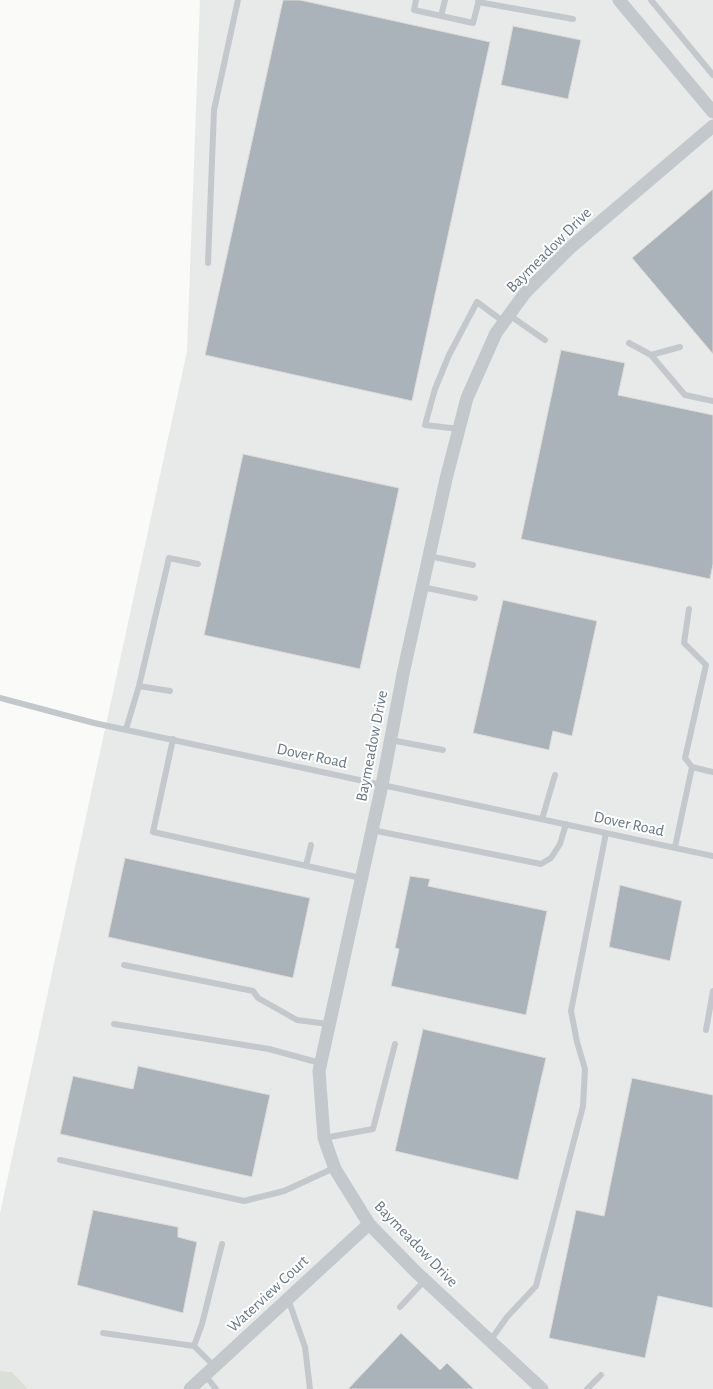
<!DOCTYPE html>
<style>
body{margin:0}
canvas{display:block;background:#fafaf8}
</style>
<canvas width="713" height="1389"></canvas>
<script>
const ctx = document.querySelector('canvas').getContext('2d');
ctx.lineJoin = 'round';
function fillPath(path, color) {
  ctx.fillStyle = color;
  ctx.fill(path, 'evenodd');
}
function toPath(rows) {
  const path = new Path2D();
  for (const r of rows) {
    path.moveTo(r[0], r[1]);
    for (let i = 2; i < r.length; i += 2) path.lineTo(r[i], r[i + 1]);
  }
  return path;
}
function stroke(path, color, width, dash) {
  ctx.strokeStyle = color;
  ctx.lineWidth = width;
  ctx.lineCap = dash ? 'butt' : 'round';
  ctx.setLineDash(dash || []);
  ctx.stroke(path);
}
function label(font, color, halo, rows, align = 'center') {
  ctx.font = font + ' "Alegreya Sans",sans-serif';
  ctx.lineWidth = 4;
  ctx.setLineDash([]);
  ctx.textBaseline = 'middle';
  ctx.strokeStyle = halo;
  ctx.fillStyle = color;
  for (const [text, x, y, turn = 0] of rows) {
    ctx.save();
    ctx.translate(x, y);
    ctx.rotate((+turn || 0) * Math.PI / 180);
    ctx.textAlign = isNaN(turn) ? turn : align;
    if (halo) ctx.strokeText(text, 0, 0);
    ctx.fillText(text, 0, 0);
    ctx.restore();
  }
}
const built = toPath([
 [200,0,713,0,713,1389,28,1389,12,1372,0,1371,0,1213,187,351]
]);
const green = toPath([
 [0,1371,12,1372,28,1389,0,1389]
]);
const building = toPath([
 [283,0,300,0,490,42,412,401,205,355,283,0],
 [513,26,581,40,568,99,501,85,513,26],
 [713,189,713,354,632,258,713,189],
 [561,350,625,363,618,395,713,415,713,564,710,579,521,539,561,350],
 [243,454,399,488,360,669,204,635,243,454],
 [503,600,597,621,572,736,553,731,549,750,473,733,503,600],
 [125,858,310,898,293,978,108,937,125,858],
 [410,876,430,879,428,886,547,911,526,1015,391,986,399,949,395,948,410,876],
 [620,885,682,901,670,961,609,947,620,885],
 [423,1029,546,1058,518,1180,395,1151,423,1029],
 [138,1066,270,1095,252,1177,60,1134,73,1076,133,1089,138,1066],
 [632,1078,713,1095,713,1308,658,1296,645,1358,549,1338,576,1210,604,1216,632,1078],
 [93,1210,178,1227,178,1237,197,1242,183,1313,77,1285,93,1210],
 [401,1333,440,1370,447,1363,474,1389,348,1389,401,1333]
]);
const lane = toPath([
 [416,0,414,10,473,23,479,0],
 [651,0,713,75],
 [478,2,573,19],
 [441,16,445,0],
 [208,263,214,110,238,0],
 [509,315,545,340],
 [629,343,651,355,680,347],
 [651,355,685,395,713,401],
 [459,429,425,425,435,389,449,355,477,302,504,322],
 [429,556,473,565],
 [422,587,475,598],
 [139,686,169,558,198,564],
 [0,698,94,723,713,856],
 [126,729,139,686,170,691],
 [173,739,153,832,361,878],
 [391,740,443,750],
 [692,767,713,772],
 [542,819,555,775],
 [372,830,541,864,551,858,560,844,566,824],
 [675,847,692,767,685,758,706,665,684,643,689,609],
 [306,866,311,845],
 [124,965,253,991,258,998,297,1020,328,1024],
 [114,1024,269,1049,320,1063],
 [706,1030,713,991],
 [324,1138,373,1129,395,1044],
 [60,1160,244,1201,284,1191,334,1168],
 [288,1299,305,1347,310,1389],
 [400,1307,425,1280],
 [103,1333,194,1346,202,1324,222,1244],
 [490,1341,507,1317,536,1286,583,1106,585,1069,577,1042,571,1011,606,833],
 [194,1346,214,1366],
 [205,1375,216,1389],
 [587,1389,601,1375]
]);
const street = toPath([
 [619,0,713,112],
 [190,1389,369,1224],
 [542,1389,416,1272,369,1224,335,1169,324,1138,319,1071,382,785,403,674,446,479,467,398,496,333,525,293,571,247,713,126]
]);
const streetNames = [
 ["Baymeadow Drive",549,250,-45],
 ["Baymeadow Drive",372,746,-79],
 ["Dover Road",312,756,12],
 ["Dover Road",629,824,12],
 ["Baymeadow Drive",416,1244,46],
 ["Waterview Court",268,1294,-43]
];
fillPath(built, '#e8e9e9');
fillPath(green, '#dadfd7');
fillPath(building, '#aab3b9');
stroke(building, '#dcdcda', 1);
stroke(lane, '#c3c8cc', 6);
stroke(street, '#c3c8cc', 13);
label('16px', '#657683', '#fff', streetNames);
</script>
